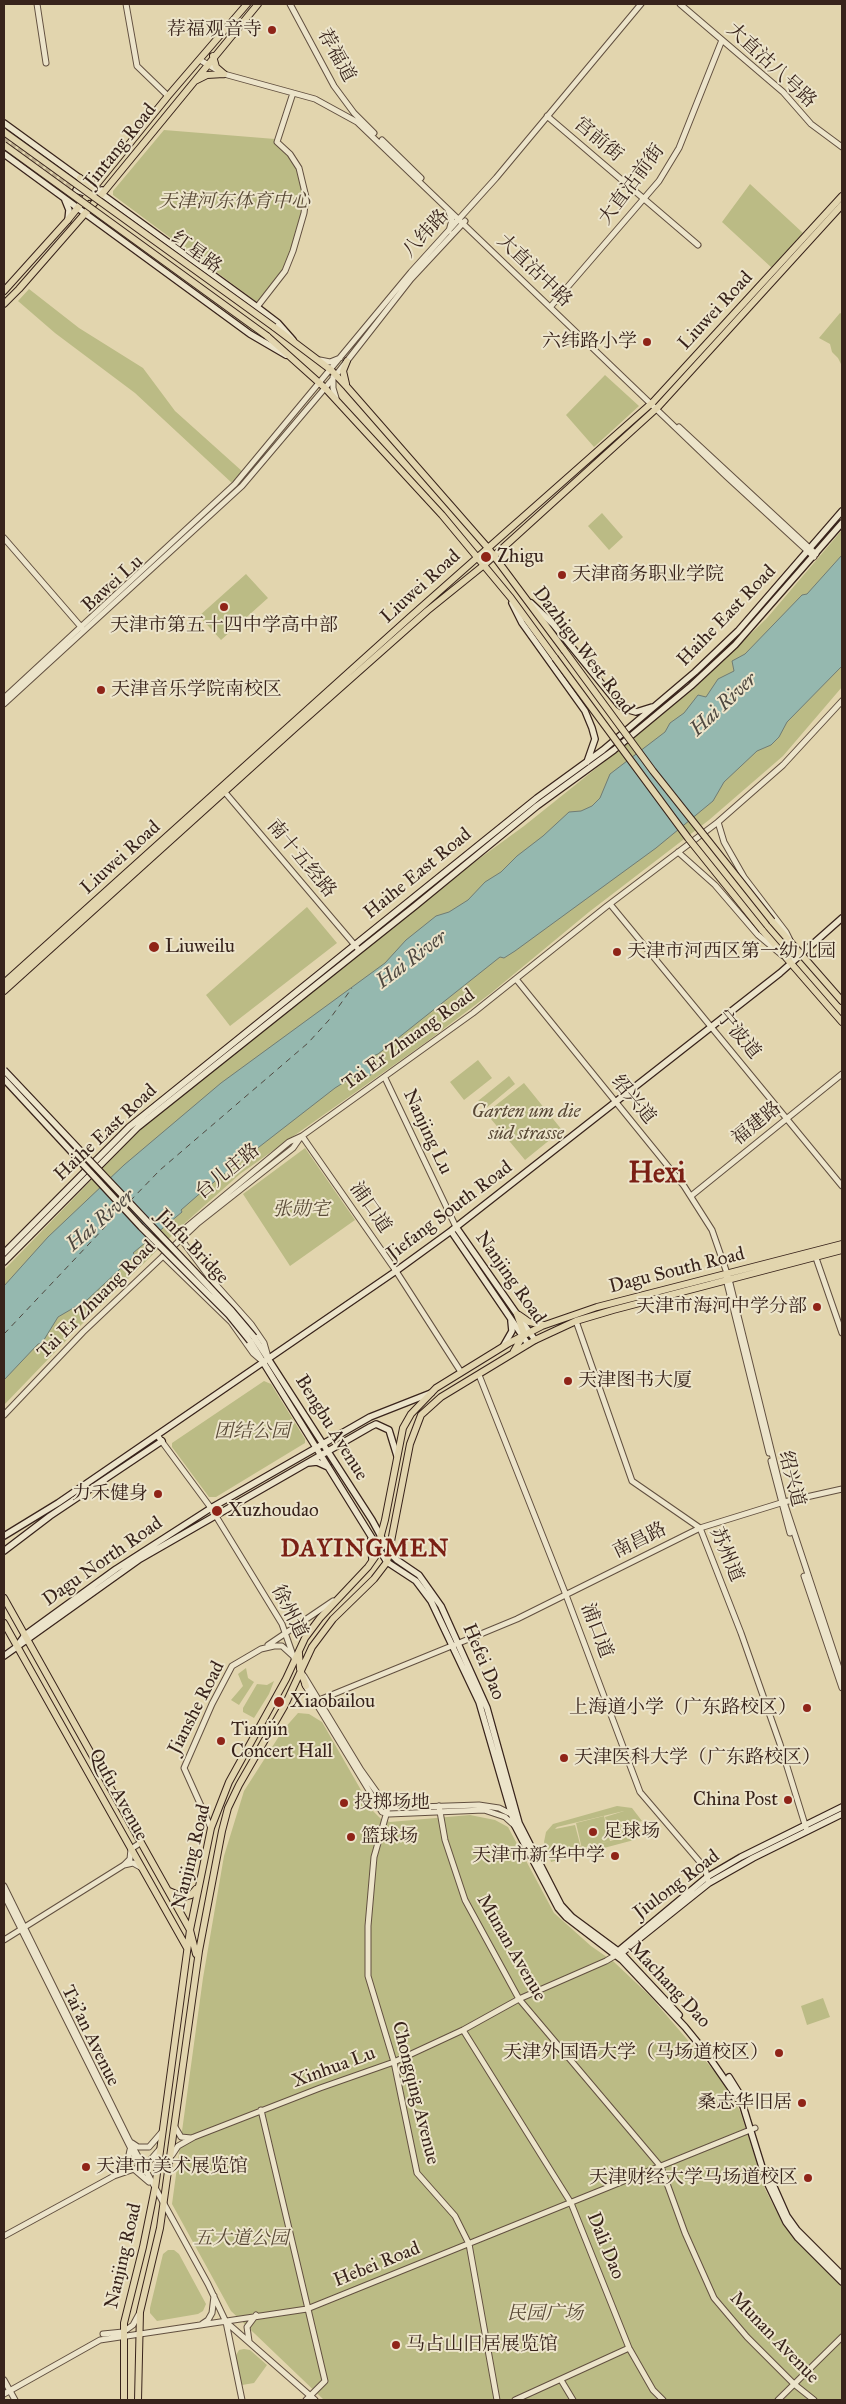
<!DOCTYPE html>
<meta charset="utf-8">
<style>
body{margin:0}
#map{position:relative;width:846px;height:2404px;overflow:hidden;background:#e2d5ae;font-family:"IM FELL Great Primer",serif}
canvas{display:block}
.frame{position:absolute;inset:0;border:5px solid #38231b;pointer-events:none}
</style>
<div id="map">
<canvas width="846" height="2404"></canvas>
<div class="frame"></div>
</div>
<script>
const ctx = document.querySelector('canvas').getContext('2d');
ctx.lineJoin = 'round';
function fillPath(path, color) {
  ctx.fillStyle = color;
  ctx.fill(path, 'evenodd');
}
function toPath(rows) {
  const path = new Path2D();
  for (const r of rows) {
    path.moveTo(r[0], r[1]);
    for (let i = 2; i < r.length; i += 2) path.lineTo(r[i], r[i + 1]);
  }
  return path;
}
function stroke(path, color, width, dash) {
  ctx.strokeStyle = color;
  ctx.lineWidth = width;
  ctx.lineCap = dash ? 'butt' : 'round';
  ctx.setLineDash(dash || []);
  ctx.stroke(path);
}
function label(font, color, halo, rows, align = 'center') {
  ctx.font = font + ' "IM FELL Great Primer","Noto Serif SC",serif';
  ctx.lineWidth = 4;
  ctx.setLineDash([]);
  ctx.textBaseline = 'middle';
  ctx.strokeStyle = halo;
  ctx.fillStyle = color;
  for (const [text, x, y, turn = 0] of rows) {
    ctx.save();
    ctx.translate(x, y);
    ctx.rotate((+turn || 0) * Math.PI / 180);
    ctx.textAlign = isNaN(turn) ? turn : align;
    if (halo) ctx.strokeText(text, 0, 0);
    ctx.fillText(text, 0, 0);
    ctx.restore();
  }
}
const green = toPath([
 [164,130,275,139,286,148,299,166,304,199,297,232,283,270,258,303,113,195,113,191],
 [750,184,803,233,772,268,722,222],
 [29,289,79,328,143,368,175,411,243,472,233,484,135,393,55,333,18,301],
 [840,313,842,314,842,366,838,358,832,352,830,344,819,338],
 [605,375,639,406,594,447,566,415],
 [602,513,623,537,609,550,588,526],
 [842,530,842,687,783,756,709,820,589,912,491,993,425,1043,240,1174,186,1222,82,1324,4,1405,4,1270,141,1129,472,864,524,826,629,742,701,682,767,618],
 [246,574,268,598,221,640,199,616],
 [307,907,337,943,230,1026,206,995],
 [478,1060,492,1078,464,1100,450,1082],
 [509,1076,515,1084,485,1109,478,1101],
 [524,1083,562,1130,525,1160,486,1113],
 [305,1148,355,1220,290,1266,243,1194],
 [264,1381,271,1384,305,1439,305,1443,216,1497,209,1497,172,1447,172,1443],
 [246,1668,248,1678,254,1682,239,1705,231,1700,243,1686,238,1674],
 [274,1681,269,1694,254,1718,243,1712,243,1708,257,1684,267,1685],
 [298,1713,309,1714,322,1722,373,1811,381,1819,390,1822,470,1815,495,1820,508,1827,554,1913,591,1946,614,1962,650,1996,721,2079,740,2111,765,2189,784,2226,842,2287,842,2400,324,2400,231,2311,172,2204,203,1978,224,1856,244,1791,283,1730],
 [617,1806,632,1808,642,1821,639,1822,640,1832,634,1840,551,1862,550,1858,555,1856,547,1850,544,1842,546,1832,553,1824],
 [624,1811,605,1817,611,1840,630,1836,562,1853,581,1848,575,1825,555,1829,557,1827],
 [604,1816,610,1841,582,1849,576,1823],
 [823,1998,830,2017,807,2025,801,2006],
 [168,2250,174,2250,179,2254,206,2304,203,2311,198,2314,157,2321,150,2313,150,2308,163,2254],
 [244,2349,250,2350,267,2365,254,2383,242,2385,235,2357,239,2350]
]);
const water = toPath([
 [842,555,842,666,787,722,779,737,771,745,757,751,724,782,713,801,656,848,515,951,504,958,500,957,378,1054,373,1056,371,1064,374,1073,367,1077,362,1071,335,1088,205,1189,181,1210,182,1212,133,1253,135,1255,87,1300,58,1317,42,1343,38,1344,4,1380,4,1286,48,1237,124,1165,221,1083,385,963,406,940,436,916,449,912,468,900,485,882,501,872,517,856,543,836,569,812,581,811,592,806,600,798,610,774,665,732,670,723,684,713,698,695,706,697,718,679,734,671,732,661,745,654,802,595,807,594,842,555]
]);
const ferry = toPath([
 [130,1201,160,1170,308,1043,329,1020,352,988],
 [4,1334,122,1209]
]);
const secondaryTunnel = toPath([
 [4,139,76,190]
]);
const tertiary = toPath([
 [37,4,46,63],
 [126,4,137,66,168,96],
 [290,4,334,86,354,113,374,133],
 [680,4,783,92,811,124,842,147],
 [200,60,224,74,315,99,357,122,726,476,814,557],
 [547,116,698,245],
 [382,140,421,178],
 [448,210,452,220,449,231],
 [552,305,659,181,679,148,722,40],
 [257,307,285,271,293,251,304,213,306,197,299,168,290,154,277,142,293,93],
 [320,360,330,362,340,358],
 [333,377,333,388,336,398],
 [679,427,816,554],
 [4,538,82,628],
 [4,698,235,484,411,272,496,178,641,4],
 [4,704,242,486,336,375,411,279,465,221],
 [223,790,359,950],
 [718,822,724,842,744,877,786,932,790,940],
 [678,852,715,885,758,935,782,955],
 [610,904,842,1186],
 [516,979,684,1186,712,1230,729,1279,784,1502,842,1677],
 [385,1078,456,1227],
 [302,1136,396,1271,461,1372],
 [691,1196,842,1074],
 [163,1256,231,1322,253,1353,260,1359],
 [816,1258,842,1333],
 [726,1279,769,1453],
 [576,1321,632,1481,700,1528,741,1633,780,1744,807,1831],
 [268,1357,264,1343,251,1324,210,1278,181,1239,182,1231,289,1142,302,1136,473,1013,607,906,718,822,783,765,842,701],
 [479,1375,566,1595,640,1792,705,1868,708,1880],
 [4,1415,83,1332,198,1223,293,1148,300,1138],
 [157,1435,211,1508,282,1624,295,1661],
 [771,1461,790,1533],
 [804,1576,842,1688],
 [459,1643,517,1619,700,1528,784,1502,842,1489],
 [268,1645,333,1601],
 [304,1676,361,1770,388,1808,479,1805,499,1808,513,1815],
 [305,1685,382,1812,389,1814,484,1810,505,1817,515,1826],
 [319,1700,454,1645],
 [439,1806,445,1840,465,1900,519,1999,661,2167,685,2233,714,2298,747,2337,794,2384,814,2400],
 [388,1808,374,1857,368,1926,368,1976,394,2062,417,2173,455,2216,469,2244,497,2400],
 [211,1828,184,1768,212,1704,232,1666,261,1649,274,1646,282,1646,293,1656],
 [124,1865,133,1863,142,1868],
 [4,1886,129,2140,208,2284,226,2322,315,2400],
 [4,1895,140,2167],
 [4,1940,124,1865,130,1859,131,1849,140,1843],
 [463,2030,571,2203,629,2348,653,2390,663,2400],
 [261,2110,325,2381,306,2400],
 [175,2127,181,2137,191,2138],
 [132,2143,138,2147,149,2147,162,2132],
 [172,2155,178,2146,194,2137,320,2088,394,2062,463,2030,519,1999,606,1961,616,1955],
 [135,2170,149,2182],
 [118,2173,127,2164,130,2150],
 [4,2236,114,2176,146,2165,159,2150],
 [226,2322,242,2400],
 [202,2324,208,2320,212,2313,214,2296],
 [122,2333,133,2325,139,2314],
 [103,2334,123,2332],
 [249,2341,247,2327,256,2315],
 [4,2380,15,2400],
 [561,2380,573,2400],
 [4,2394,100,2340,307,2309,755,2128],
 [515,2400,629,2348],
 [778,2400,842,2337]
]);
const secondary = toPath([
 [4,123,257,307,278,323,293,340],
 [4,154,250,334,286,355],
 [76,190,89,194,102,190],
 [65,200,69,210,68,220],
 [512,603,522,623,585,711,592,728,595,739,587,762],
 [531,603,553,624,619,705,625,709,636,712,652,707],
 [456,1227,535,1340],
 [451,1231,528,1344],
 [4,1253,129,1127,537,798,603,750,695,672,738,631,842,511],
 [4,1262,138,1127,415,906,537,806,614,750,691,686,735,645,842,523],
 [254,1337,372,1520,390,1553,397,1560,419,1575,441,1606,487,1708,519,1823,561,1905,572,1917,622,1954,679,2015],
 [250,1341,387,1562,416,1581,431,1601,479,1702,515,1826,558,1908,566,1917,622,1960,685,2027,707,2054,743,2106,766,2180,786,2222,798,2238,842,2282],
 [504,1345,512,1331,511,1321],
 [308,1463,317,1462,328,1467],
 [4,1536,58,1503,396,1271,451,1231,780,973,842,918],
 [371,1539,372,1559],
 [4,1551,50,1516,162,1441],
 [17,1646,25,1635,116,1569,211,1508,370,1417,431,1393],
 [4,1656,140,1559,370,1427,376,1424,389,1430,397,1456],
 [617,1952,707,1877,741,1857,842,1807],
 [619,1955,709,1883,753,1858,842,1814],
 [729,2077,744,2101],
 [767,2171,787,2216,797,2230,842,2275]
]);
const primary = toPath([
 [213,56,216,67,224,74],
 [195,81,207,75,224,74],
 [80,178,88,188,89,197],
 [4,291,67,221,168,96,247,4],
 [4,304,19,289,102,194,258,4],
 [274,327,331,370,347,387,488,548,564,650],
 [267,336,325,388,442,515,511,598,555,658],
 [346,384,343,371,347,361],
 [772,921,842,1001],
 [762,930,842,1022],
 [4,983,409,618,653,402,842,196],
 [4,991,294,729,427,611,484,565,658,407,842,205],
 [519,1315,529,1322,544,1325],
 [514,1351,524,1334,517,1314],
 [4,1598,190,1930,196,1954],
 [4,1623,187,1948],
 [299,1653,300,1669,306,1686],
 [169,1891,183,1897,191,1895,196,1889],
 [124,2400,124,2323,143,2247,155,2188,190,1930,211,1828,229,1782,286,1679,305,1638,320,1618,368,1567,375,1557,385,1520,403,1428,411,1414,436,1388,509,1343,542,1326,597,1307,842,1244],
 [138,2400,140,2312,160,2228,199,1951,222,1831,228,1808,239,1785,285,1705,312,1647,333,1619,374,1579,387,1562,410,1444,421,1415,441,1397,535,1340,576,1321,613,1310,842,1250]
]);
const secondaryBridge = toPath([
 [4,1070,232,1311,254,1337],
 [4,1079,141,1227,229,1315,250,1341]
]);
const primaryBridge = toPath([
 [4,132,274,327],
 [4,145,267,336],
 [564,650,653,771,772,921],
 [555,658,688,838,762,930]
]);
const markers = [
 [272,30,5,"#8f2418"],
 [647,342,5,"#8f2418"],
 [486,557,6,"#8f2418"],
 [562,575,5,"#8f2418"],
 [224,607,5,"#8f2418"],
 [101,690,5,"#8f2418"],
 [154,947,6,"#8f2418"],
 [617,952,5,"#8f2418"],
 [817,1307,5,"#8f2418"],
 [568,1381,5,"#8f2418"],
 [158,1494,5,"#8f2418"],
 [217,1511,6,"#8f2418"],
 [279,1702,6,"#8f2418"],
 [807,1708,5,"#8f2418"],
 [221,1741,5,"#8f2418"],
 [564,1758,5,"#8f2418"],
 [788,1800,5,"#8f2418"],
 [344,1803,5,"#8f2418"],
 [593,1832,5,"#8f2418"],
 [351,1837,5,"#8f2418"],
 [615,1856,5,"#8f2418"],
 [779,2053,5,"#8f2418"],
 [802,2103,5,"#8f2418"],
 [86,2167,5,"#8f2418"],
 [808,2178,5,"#8f2418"],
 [396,2345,5,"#8f2418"]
];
const poiNames = [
 ["荐福观音寺",262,30,"right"],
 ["六纬路小学",637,342,"right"],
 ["Zhigu",497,557],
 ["天津商务职业学院",572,575],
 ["天津市第五十四中学高中部",224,626,"center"],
 ["天津音乐学院南校区",111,690],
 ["Liuweilu",165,947],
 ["天津市河西区第一幼儿园",627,952],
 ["天津市海河中学分部",807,1307,"right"],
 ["天津图书大厦",578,1381],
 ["力禾健身",148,1494,"right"],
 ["Xuzhoudao",228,1511],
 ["Xiaobailou",290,1702],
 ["上海道小学（广东路校区）",797,1708,"right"],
 ["Tianjin",231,1730],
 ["Concert Hall",231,1752],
 ["天津医科大学（广东路校区）",574,1758],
 ["China Post",778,1800,"right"],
 ["投掷场地",354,1803],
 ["足球场",603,1832],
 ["篮球场",361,1837],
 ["天津市新华中学",605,1856,"right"],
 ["天津外国语大学（马场道校区）",769,2053,"right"],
 ["桑志华旧居",792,2103,"right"],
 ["天津市美术展览馆",96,2167],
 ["天津财经大学马场道校区",798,2178,"right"],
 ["马占山旧居展览馆",406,2345]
];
const streetNames = [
 ["荐福道",336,56,61],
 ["大直沽八号路",771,66,43],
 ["宫前街",598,140,40],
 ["Jintang Road",121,146,-51],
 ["大直沽前街",632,185,-53],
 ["八纬路",426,234,-47],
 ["红星路",196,253,36],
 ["大直沽中路",534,271,44],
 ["Liuwei Road",716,311,-47],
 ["Bawei Lu",113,584,-42],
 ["Liuwei Road",421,587,-42],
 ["Haihe East Road",727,616,-46],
 ["Dazhigu West Road",583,651,53],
 ["Liuwei Road",121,858,-42],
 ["南十五经路",301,859,50],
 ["Haihe East Road",418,874,-39],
 ["宁波道",738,1035,50],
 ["Tai Er Zhuang Road",409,1040,-36],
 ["绍兴道",633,1100,50],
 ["福建路",757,1124,-39],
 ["Nanjing Lu",427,1132,65],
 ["Haihe East Road",106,1133,-43],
 ["台儿庄路",228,1172,-39],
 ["浦口道",370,1208,55],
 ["Jiefang South Road",450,1211,-37],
 ["Jinfu Bridge",192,1247,46],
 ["Dagu South Road",677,1271,-14],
 ["Nanjing Road",510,1278,55],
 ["Tai Er Zhuang Road",97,1300,-45],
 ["Bengbu Avenue",331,1428,58],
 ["绍兴道",791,1479,76],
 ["南昌路",640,1541,-26],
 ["苏州道",726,1555,67],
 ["Dagu North Road",103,1562,-35],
 ["徐州道",289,1612,63],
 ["浦口道",596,1631,69],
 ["Hefei Dao",483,1662,67],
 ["Jianshe Road",197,1708,-63],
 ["Qufu Avenue",118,1795,61],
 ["Nanjing Road",192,1857,-76],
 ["Jiulong Road",677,1885,-37],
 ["Munan Avenue",511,1948,60],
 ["Machang Dao",669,1985,47],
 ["Tai'an Avenue",90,2036,64],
 ["Xinhua Lu",334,2068,-20],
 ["Chongqing Avenue",415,2093,76],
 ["Dali Dao",605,2246,68],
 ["Nanjing Road",124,2256,-77],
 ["Hebei Road",377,2265,-22],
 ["Munan Avenue",774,2338,46]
];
const parkNames = [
 ["天津河东体育中心",234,202],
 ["Garten um die",526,1112],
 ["süd strasse",526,1134],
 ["张勋宅",301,1210],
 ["团结公园",252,1432],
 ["五大道公园",241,2239],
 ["民园广场",545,2314]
];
const waterNames = [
 ["Hai River",724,705,-43],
 ["Hai River",412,960,-37],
 ["Hai River",101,1221,-41]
];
const districtNames = [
 ["DAYINGMEN",365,1550]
];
const townNames = [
 ["Hexi",657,1175]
];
fillPath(green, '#bbbb85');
fillPath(water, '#95b8af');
stroke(water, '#707c74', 1);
stroke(ferry, '#4f4840', 1, [6, 5]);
stroke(secondaryTunnel, '#c0b191', 5.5, [5.5, 3]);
stroke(tertiary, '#625040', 7);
stroke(secondary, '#38231b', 8);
stroke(primary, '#38231b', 8);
stroke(tertiary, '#ece4ca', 5);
stroke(secondary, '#ece4ca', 5.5);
stroke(primary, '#e2d5ae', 6);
stroke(secondaryBridge, '#38231b', 8, []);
stroke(primaryBridge, '#38231b', 8, []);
stroke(secondaryBridge, '#ece4ca', 5.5);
stroke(primaryBridge, '#e2d5ae', 6);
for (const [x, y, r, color] of markers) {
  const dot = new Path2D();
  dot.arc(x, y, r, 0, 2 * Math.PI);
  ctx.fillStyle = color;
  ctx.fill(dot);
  stroke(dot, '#ece4ca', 2);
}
label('19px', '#38231b', '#ece4ca', poiNames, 'left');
label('19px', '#38231b', '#ece4ca', streetNames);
label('italic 19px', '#594936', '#ece4ca', parkNames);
label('italic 20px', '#4f4840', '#ece4ca', waterNames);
ctx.letterSpacing = '1px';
label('bold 24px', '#7a1f14', '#ece4ca', districtNames);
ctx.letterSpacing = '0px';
label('bold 29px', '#7a1f14', '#ece4ca', townNames);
</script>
